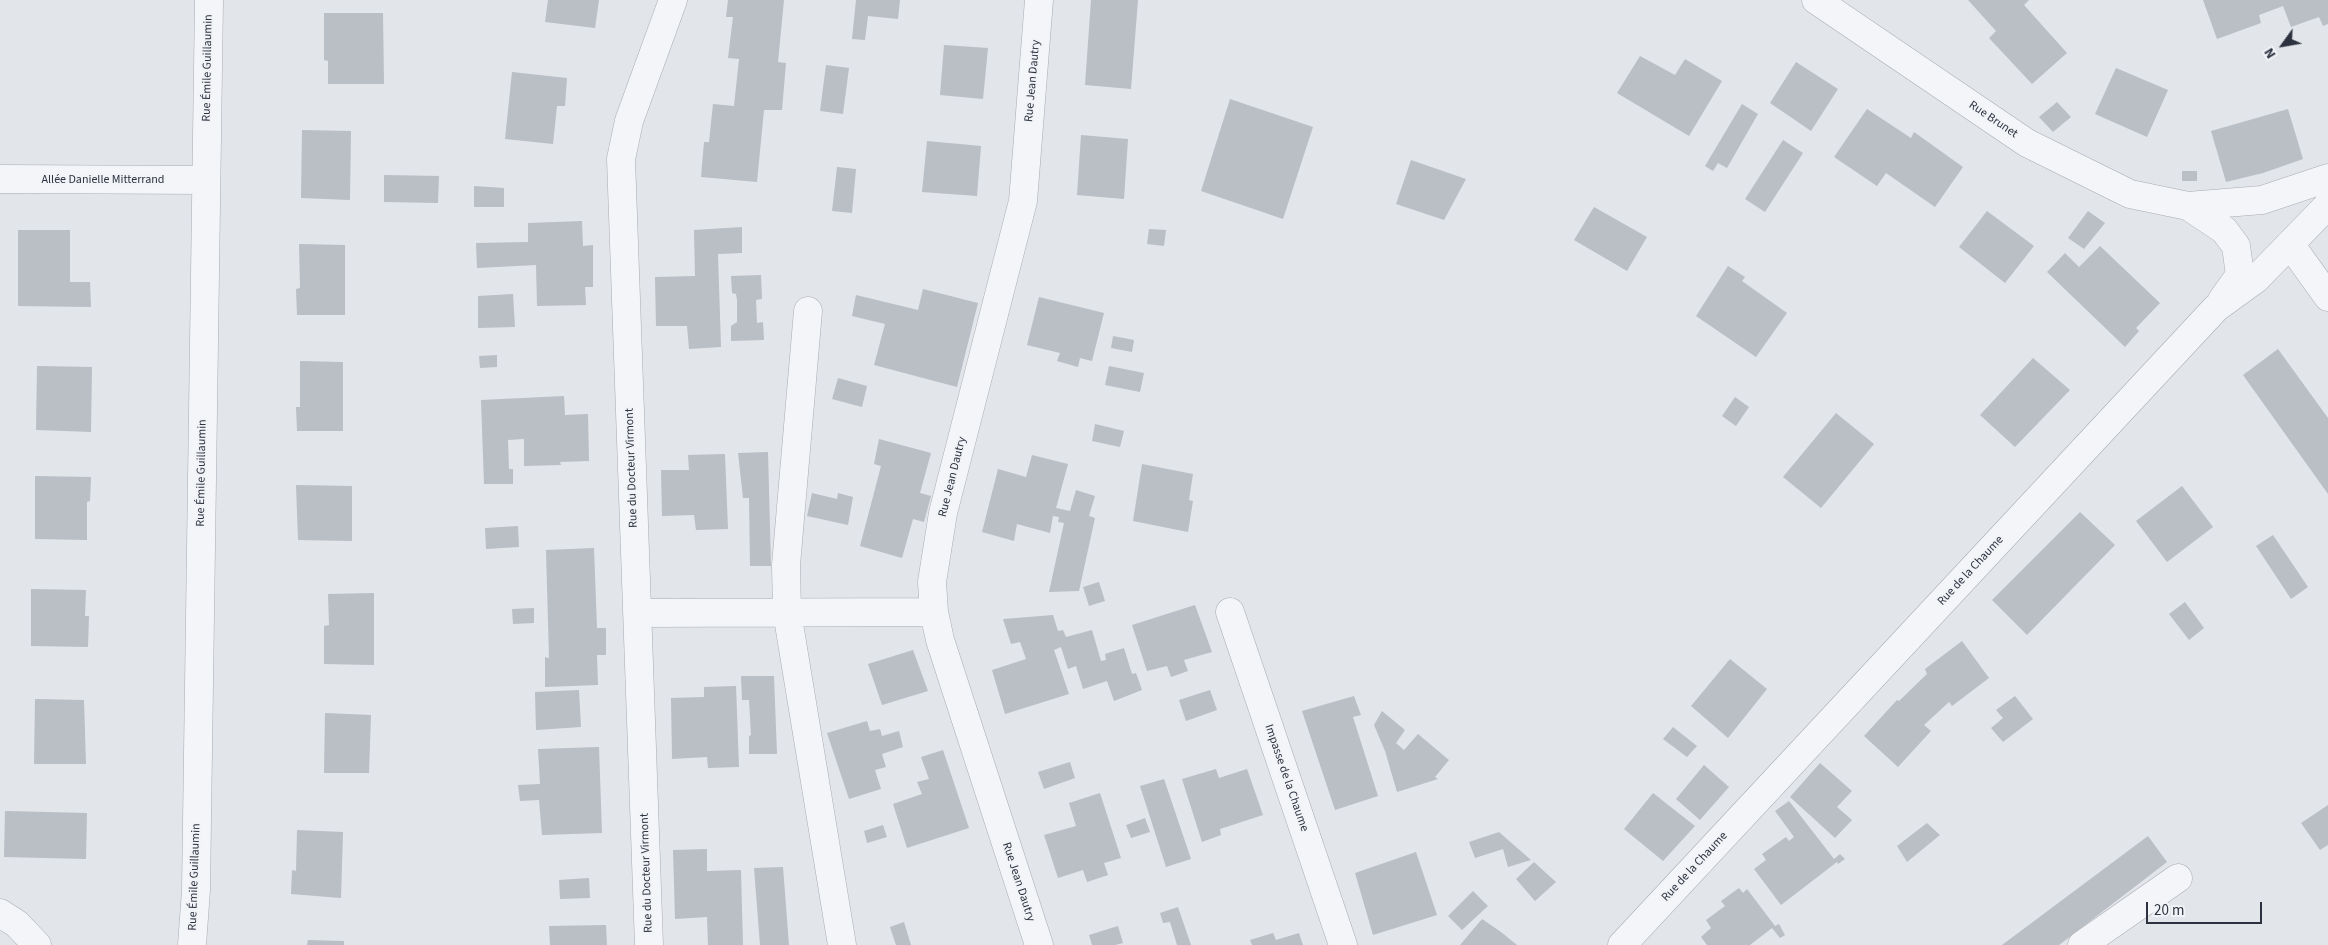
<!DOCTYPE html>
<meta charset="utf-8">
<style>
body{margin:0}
#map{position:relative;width:2328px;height:945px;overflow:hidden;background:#e2e5e9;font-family:"Source Sans 3",sans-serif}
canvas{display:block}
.north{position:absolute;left:2258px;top:20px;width:50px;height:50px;-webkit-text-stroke:4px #f1f3f7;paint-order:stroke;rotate:238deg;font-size:14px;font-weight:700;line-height:20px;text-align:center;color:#2c323f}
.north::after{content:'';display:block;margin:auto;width:18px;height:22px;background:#2c323f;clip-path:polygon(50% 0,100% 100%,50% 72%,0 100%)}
.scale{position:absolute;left:2146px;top:902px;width:116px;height:22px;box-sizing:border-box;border:2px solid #2c323f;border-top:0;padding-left:6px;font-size:15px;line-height:18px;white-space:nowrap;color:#2c323f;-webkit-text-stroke:4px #f1f3f7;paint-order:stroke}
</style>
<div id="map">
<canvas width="2328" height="945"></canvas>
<div class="north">N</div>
<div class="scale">20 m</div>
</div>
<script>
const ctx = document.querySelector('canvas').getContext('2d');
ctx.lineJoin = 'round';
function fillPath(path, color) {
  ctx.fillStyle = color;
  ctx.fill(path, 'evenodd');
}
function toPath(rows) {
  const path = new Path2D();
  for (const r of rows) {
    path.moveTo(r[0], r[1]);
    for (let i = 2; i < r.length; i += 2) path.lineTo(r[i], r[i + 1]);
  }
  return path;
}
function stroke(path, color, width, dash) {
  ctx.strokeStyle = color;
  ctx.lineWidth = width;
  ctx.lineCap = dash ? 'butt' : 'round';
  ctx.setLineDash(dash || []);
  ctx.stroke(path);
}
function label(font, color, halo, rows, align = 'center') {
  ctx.font = font + ' "Source Sans 3",sans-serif';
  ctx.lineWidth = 4;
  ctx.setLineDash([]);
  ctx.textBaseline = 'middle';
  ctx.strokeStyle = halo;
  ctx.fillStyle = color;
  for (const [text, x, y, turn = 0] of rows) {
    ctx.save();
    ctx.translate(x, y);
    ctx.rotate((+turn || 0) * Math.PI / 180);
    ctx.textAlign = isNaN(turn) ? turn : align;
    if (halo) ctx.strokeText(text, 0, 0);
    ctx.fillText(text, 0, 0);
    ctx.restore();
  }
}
const building = toPath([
 [548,0,599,0,595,28,545,22],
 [728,0,784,0,778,62,786,63,782,110,764,110,757,182,701,177,704,142,709,142,713,104,734,106,739,59,728,58,733,17,726,17],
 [856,0,900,0,898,19,868,16,865,40,852,39],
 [1091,0,1138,0,1131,89,1085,85],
 [1968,0,2029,0,2024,5,2067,53,2032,84,1989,38,1996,31],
 [2203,0,2328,0,2328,24,2323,26,2319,17,2291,27,2283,6,2259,15,2261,23,2217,39],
 [324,13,383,13,384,84,328,84,328,61,324,60],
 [944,45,988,48,983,99,940,95],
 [1640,56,1675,75,1685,59,1722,81,1689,136,1617,93],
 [1796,62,1838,89,1811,131,1770,103],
 [826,65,849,68,843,114,820,111],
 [2116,68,2168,90,2147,137,2095,114],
 [512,72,567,78,565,106,557,106,553,144,505,139],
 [1230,99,1313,127,1283,219,1201,191],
 [2057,102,2071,117,2053,132,2039,117],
 [1742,104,1758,114,1727,168,1718,163,1713,171,1705,166],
 [1867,109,1911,138,1914,132,1963,167,1935,207,1886,173,1877,186,1834,157],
 [2288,109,2303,159,2263,173,2226,182,2211,131],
 [302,130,351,131,350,200,301,198],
 [1081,135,1128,139,1124,199,1077,195],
 [1783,140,1803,153,1765,212,1745,199],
 [927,141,981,146,977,196,922,192],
 [1411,160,1466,179,1444,220,1396,204],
 [837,167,856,169,852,213,832,211],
 [2182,171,2197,171,2197,181,2182,181],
 [384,175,439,176,438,203,384,202],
 [474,186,504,188,504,207,474,207],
 [1594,207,1647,237,1627,271,1574,240],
 [1987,211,2034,246,2005,283,1959,247],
 [2088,211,2105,223,2084,249,2068,238],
 [582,221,583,246,593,245,593,287,585,287,586,305,537,306,536,265,477,268,476,243,528,242,528,223],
 [742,227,742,253,718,254,721,347,689,349,687,326,656,326,655,277,695,276,694,230],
 [1149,229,1166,230,1164,246,1147,244],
 [18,230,70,230,70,282,90,282,91,307,18,306],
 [299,244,345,245,345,315,297,315,296,289,300,288],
 [2100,246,2160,303,2136,328,2139,331,2125,347,2047,272,2065,253,2079,267],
 [1728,266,1745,277,1742,281,1787,313,1756,357,1696,316],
 [761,275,762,299,756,300,757,323,763,322,764,340,731,341,731,326,737,322,737,300,736,294,732,293,731,276],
 [923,289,978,303,957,387,874,365,885,324,852,316,856,295,918,310],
 [513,294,515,327,478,328,478,296],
 [1039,297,1104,313,1092,361,1080,358,1078,367,1057,361,1060,353,1027,345],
 [1113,336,1134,340,1132,352,1111,348],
 [2278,349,2328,418,2328,494,2243,375],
 [497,355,497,367,480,368,479,356],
 [2033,358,2070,390,2015,447,1980,415],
 [300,361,343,362,343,431,297,431,296,407,300,407],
 [37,366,92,367,91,432,36,430],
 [1109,366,1144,373,1140,392,1105,385],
 [838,378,867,386,862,407,832,399],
 [564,396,565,415,588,414,589,461,560,462,561,465,524,466,524,439,508,440,509,469,513,469,513,484,484,484,481,400],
 [1735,397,1749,407,1736,426,1722,416],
 [1836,413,1874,444,1821,508,1783,477],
 [1095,424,1124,431,1120,447,1092,441],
 [879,439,931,453,920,493,931,496,924,522,913,519,902,558,860,546,881,466,874,464],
 [768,452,771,566,750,566,749,498,743,498,738,453],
 [725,454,728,529,696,530,694,515,662,516,661,470,689,470,688,455],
 [1032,455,1068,464,1056,508,1070,511,1076,490,1095,496,1089,516,1095,518,1079,591,1049,592,1064,523,1058,522,1059,517,1053,516,1050,533,1017,524,1014,541,982,532,998,469,1026,477],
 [1142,464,1193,474,1189,500,1193,501,1188,532,1133,521],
 [35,476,91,477,90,501,87,502,87,540,35,539],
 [296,485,352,486,352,541,298,540],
 [2182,486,2213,527,2167,562,2136,521],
 [812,493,837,499,838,493,853,497,848,525,807,516],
 [2080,512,2115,545,2027,635,1992,600],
 [518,526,519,547,486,549,485,528],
 [2273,535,2308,587,2291,599,2256,546],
 [594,548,597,628,606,628,606,655,597,655,598,685,545,687,545,657,549,658,546,550],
 [1099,582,1105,601,1089,606,1083,587],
 [31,589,86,590,85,616,89,616,88,647,31,646],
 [374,593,374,665,324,664,324,626,329,625,328,594],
 [2185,602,2204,628,2189,640,2169,614],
 [1195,605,1212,652,1184,660,1188,671,1171,677,1167,666,1147,671,1132,625],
 [534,608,534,623,513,624,512,609],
 [1053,615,1058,631,1063,630,1066,637,1092,630,1101,661,1106,660,1105,654,1124,648,1132,674,1136,673,1142,690,1114,701,1107,681,1083,689,1076,666,1068,669,1061,647,1054,650,1069,694,1005,714,992,670,1026,659,1020,642,1011,644,1003,619],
 [1962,641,1989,678,1952,706,1949,702,1924,725,1931,731,1898,767,1864,736,1897,700,1899,701,1927,674,1925,669],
 [913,650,928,691,882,705,868,664],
 [1730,659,1767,689,1728,738,1691,706],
 [741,676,774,676,777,754,749,754,749,736,751,735,749,700,742,700],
 [736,686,739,767,708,768,707,757,672,759,671,698,704,697,704,687],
 [579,690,581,727,536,730,535,692],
 [1210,690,1217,710,1186,721,1179,700],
 [1354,696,1361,715,1353,717,1378,796,1335,810,1302,711],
 [2015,696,2033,719,2003,742,1991,728,2003,718,1996,710],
 [35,699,84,700,86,764,34,764],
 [1382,711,1405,730,1396,743,1404,750,1418,734,1449,760,1435,777,1438,779,1397,792,1385,751,1374,725],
 [325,713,371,715,369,773,324,773],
 [867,721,870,731,880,729,882,736,899,731,903,747,882,754,886,767,875,770,881,789,849,799,827,733],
 [1673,727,1697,746,1687,757,1663,739],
 [599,747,602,833,542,835,539,800,520,801,518,785,540,784,538,749],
 [943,750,969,828,907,848,893,804,922,794,917,782,929,779,921,757],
 [1070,762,1075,778,1044,789,1038,772],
 [1820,763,1852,791,1837,807,1852,820,1835,838,1790,797],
 [1704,765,1729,787,1700,820,1676,799],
 [1216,769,1219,778,1247,769,1263,815,1220,829,1221,835,1202,842,1182,779],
 [1164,779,1191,859,1166,867,1140,786],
 [1100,793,1121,858,1104,863,1108,875,1087,882,1083,870,1058,878,1044,835,1076,826,1069,803],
 [1653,793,1695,826,1663,861,1624,829],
 [1789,801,1834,859,1840,854,1845,859,1838,864,1837,862,1781,905,1754,869,1766,860,1762,854,1786,837,1789,841,1794,837,1775,811],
 [2328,805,2328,845,2320,850,2301,823],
 [5,811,87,813,86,859,4,857],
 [1145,818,1150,832,1131,838,1126,825],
 [1927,823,1940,835,1907,862,1897,846],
 [883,825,887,837,867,843,864,831],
 [297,830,343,832,341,898,291,894,292,870,296,871],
 [1499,832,1531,860,1508,867,1503,849,1475,858,1469,842],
 [2148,836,2167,862,2059,945,2002,945],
 [707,849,707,871,741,870,743,945,708,945,707,917,675,919,673,850],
 [1416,852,1437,915,1373,935,1355,873],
 [1534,862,1556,882,1535,901,1516,879],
 [783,867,789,945,760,945,754,868],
 [589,878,590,898,560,899,559,880],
 [1739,888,1743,893,1747,889,1775,926,1779,924,1785,935,1780,938,1772,928,1750,945,1707,945,1701,937,1711,928,1706,920,1725,906,1721,901],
 [1473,891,1488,906,1462,930,1448,916],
 [1178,907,1191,945,1177,945,1170,922,1163,923,1160,913],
 [1482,919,1501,932,1517,945,1460,945],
 [904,922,911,945,896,945,890,927],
 [606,925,607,945,550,945,549,926],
 [1118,926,1123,943,1115,945,1092,945,1089,935],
 [1273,933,1276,940,1299,933,1303,945,1252,945,1250,940],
 [308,940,344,941,344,945,307,945]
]);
const minor = toPath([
 [1816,0,2027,143,2130,194,2188,206,2262,200,2328,178],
 [0,179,206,180],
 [2188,206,2224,230,2236,246,2240,275,2222,300],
 [2290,244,2328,297],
 [808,311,786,565,787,612,842,945],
 [1230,612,1343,945],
 [637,613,934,612],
 [0,913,17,924,37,945],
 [192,945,196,890,209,0],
 [649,945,621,159,629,121,673,0],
 [1039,945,940,640,934,612,932,582,943,513,1023,201,1039,0],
 [1622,945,2216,308,2256,279,2328,205],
 [2082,945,2178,878]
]);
const streetNames = [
 ["Rue Émile Guillaumin",208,68,-89],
 ["Rue Jean Dautry",1033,81,-85],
 ["Rue Brunet",1993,120,34],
 ["Allée Danielle Mitterrand",103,180],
 ["Rue du Docteur Virmont",632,468,-92],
 ["Rue Émile Guillaumin",202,473,-89],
 ["Rue Jean Dautry",953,477,-76],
 ["Rue de la Chaume",1971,571,-47],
 ["Impasse de la Chaume",1286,778,71],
 ["Rue de la Chaume",1695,867,-47],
 ["Rue du Docteur Virmont",647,873,-92],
 ["Rue Émile Guillaumin",195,877,-88],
 ["Rue Jean Dautry",1018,882,72]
];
fillPath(building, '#babec5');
stroke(minor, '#a8acb3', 29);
stroke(minor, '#f4f5f8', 28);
label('12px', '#2c323f', '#f1f3f7', streetNames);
</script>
